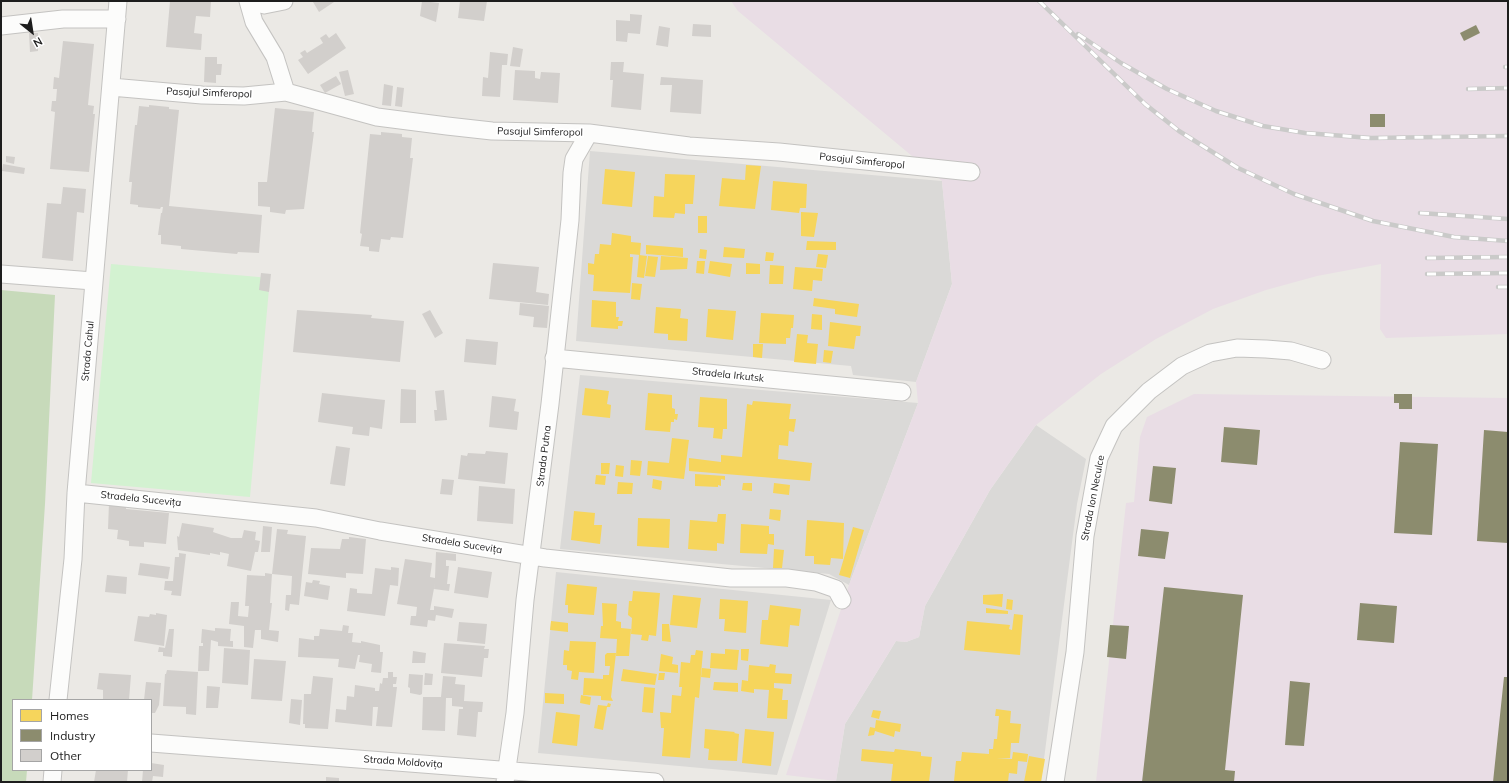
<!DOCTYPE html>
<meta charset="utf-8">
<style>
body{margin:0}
#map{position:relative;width:1509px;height:783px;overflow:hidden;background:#ebe9e5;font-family:Mulish,sans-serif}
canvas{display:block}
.frame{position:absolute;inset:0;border:2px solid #1d1d1d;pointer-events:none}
.legend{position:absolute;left:12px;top:699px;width:140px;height:72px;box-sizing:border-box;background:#fff;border:1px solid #a5a5a5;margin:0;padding:5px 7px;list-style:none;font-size:12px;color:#1d1d1d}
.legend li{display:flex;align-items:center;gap:8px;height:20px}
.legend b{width:20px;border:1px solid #a5a5a5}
.north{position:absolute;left:12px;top:12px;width:40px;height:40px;-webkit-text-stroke:3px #fff;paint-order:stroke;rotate:150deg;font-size:11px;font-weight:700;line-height:16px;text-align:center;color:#1d1d1d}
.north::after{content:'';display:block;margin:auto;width:14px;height:18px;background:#1d1d1d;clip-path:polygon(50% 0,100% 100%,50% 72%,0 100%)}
</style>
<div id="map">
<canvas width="1509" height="783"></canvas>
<div class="frame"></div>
<ul class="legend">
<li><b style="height:11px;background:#f6d55c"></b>Homes</li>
<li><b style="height:11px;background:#8c8c6e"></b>Industry</li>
<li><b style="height:11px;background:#d2cfcc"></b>Other</li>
</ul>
<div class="north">N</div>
</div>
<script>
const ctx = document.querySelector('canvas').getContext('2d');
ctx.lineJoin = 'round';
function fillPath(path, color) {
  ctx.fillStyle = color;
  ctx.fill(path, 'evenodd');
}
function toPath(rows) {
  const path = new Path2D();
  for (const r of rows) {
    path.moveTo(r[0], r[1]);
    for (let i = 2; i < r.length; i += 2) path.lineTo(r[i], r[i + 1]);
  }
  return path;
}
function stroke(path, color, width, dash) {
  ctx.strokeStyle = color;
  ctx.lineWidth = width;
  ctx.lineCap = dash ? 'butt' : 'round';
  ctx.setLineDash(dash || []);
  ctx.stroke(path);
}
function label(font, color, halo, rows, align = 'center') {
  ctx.font = font + ' Mulish,sans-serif';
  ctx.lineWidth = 4;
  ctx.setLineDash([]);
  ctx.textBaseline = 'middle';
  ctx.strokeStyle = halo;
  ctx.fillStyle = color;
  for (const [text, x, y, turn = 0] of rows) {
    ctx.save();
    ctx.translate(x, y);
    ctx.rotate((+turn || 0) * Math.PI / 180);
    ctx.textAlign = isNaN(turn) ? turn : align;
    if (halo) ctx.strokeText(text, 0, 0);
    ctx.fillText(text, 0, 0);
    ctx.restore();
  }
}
const residential = toPath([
 [590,151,942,181,952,284,916,382,853,375,851,366,576,341],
 [580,375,918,403,849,585,829,574,560,549],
 [1036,425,1086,459,1077,504,1041,782,836,781,845,724,896,641,906,642,919,637,925,606,990,490],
 [556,572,831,600,777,775,538,753]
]);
const industrial = toPath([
 [731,1,1508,1,1508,334,1386,338,1380,329,1381,264,1317,276,1266,290,1213,309,1156,339,1101,374,1036,425,990,490,925,606,919,637,906,642,896,641,845,724,836,781,786,775,849,585,918,403,916,382,952,284,942,181,738,11],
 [1194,394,1508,398,1508,782,1096,782,1126,503,1134,502,1140,437,1147,417]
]);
const forest = toPath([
 [1,290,55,295,45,504,32,700,13,700,13,770,27,770,26,782,1,782]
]);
const park = toPath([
 [111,264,270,278,250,497,91,483]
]);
const homes = toPath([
 [746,165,761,166,755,209,719,206,722,178,745,180],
 [605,169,635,172,632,207,602,204],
 [665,174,695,175,693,204,685,204,685,214,675,213,674,218,653,217,654,196,664,197],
 [773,181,807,184,806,208,800,208,799,213,771,210],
 [801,212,818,213,814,237,801,236],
 [698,216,707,216,707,233,698,233],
 [612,233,631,236,631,242,641,243,640,255,630,254,630,257,633,257,630,293,593,291,594,275,588,274,588,263,594,264,595,254,599,254,600,244,611,245],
 [807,241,836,242,836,250,806,250],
 [646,245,683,248,683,257,646,254],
 [724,247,745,249,744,258,723,257],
 [700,249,707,250,706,259,699,258],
 [766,252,774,253,773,261,765,261],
 [818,254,828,255,826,268,816,267],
 [639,255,647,256,644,278,637,277],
 [648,256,658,257,655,277,645,276],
 [661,256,688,258,687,269,660,270],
 [697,261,705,261,704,274,696,273],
 [710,261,732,264,730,277,708,273],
 [746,263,760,264,760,274,746,274],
 [770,265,784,266,783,284,769,284],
 [795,267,823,269,822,281,813,280,812,291,793,289],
 [632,283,642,284,640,300,631,299],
 [814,298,859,304,857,317,835,314,835,309,813,306],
 [592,300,616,302,616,317,619,317,618,321,623,321,622,326,618,326,618,329,591,327],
 [656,307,681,309,680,318,688,319,687,341,668,340,668,334,654,333],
 [708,309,736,311,733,340,706,337],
 [761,313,794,315,793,328,791,328,790,338,786,338,786,344,759,343],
 [812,314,822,315,822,330,811,329],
 [830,322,861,326,860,336,856,336,854,349,828,346],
 [797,334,808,335,807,343,818,344,816,364,794,362],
 [753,344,763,344,762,358,753,357],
 [824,350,833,351,831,363,823,362],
 [585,388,609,391,607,404,611,405,610,418,582,415],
 [648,393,672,395,672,408,675,409,675,414,678,414,677,420,674,419,674,422,671,422,670,432,645,430],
 [700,397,727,399,727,429,723,429,722,439,713,438,714,428,698,427],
 [753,401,791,404,789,419,796,419,794,432,789,431,788,446,779,445,778,459,812,463,810,481,689,471,689,458,721,462,721,455,742,457,747,404,752,405],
 [672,438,689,440,684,479,647,475,648,461,669,463],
 [631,460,642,461,640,476,630,475],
 [601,463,610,463,609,474,601,474],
 [616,465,624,466,623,477,615,476],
 [695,474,725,476,725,480,721,479,721,486,718,485,718,487,695,486],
 [596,475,606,476,605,485,595,484],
 [653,479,662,481,661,490,652,488],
 [618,482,633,483,632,494,617,494],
 [743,483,752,483,752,491,742,490],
 [774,483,790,485,789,495,773,493],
 [770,509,781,510,780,521,769,519],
 [574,511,595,513,594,525,602,525,600,544,571,540],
 [718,514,726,514,724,544,717,543,717,551,688,549,690,520,717,522],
 [638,518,670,519,669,548,637,546],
 [807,520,844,523,843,559,831,558,830,565,814,564,814,556,805,556],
 [741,524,769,526,769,534,774,534,774,545,768,544,767,554,740,553],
 [853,527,864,530,850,578,839,575],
 [774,549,784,550,782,568,773,568],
 [567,584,597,587,594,615,568,613,568,605,565,605],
 [633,591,660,593,656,636,649,635,648,641,641,640,642,635,631,634,632,618,628,615,629,601,632,601],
 [1003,594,1002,607,983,604,983,595],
 [673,595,701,598,697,628,670,625],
 [720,599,748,601,746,633,724,631,725,619,719,619],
 [1007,599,1013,600,1012,610,1006,609],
 [602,603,617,604,616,621,621,622,621,628,631,629,629,656,616,656,617,639,600,638,601,626,603,626],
 [770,605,801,609,799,626,790,625,788,647,760,644,762,620,768,620],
 [986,608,1008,611,1008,614,986,613],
 [1014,614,1023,615,1020,655,964,650,967,621,1010,625,1009,629,1012,630],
 [551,621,568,623,568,632,550,630],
 [662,624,669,624,671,642,662,641],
 [570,641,596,642,594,673,579,672,578,680,571,679,572,671,567,670,567,665,563,665,564,650,569,651],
 [725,649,739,650,737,670,710,668,711,653,725,654],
 [741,649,749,649,748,661,741,660],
 [696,650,703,651,699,698,695,697,690,758,662,756,664,728,661,728,660,712,671,713,672,695,681,696,682,687,679,687,681,662,690,663,691,655,695,655],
 [607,653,616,653,611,697,613,701,601,700,601,696,583,695,584,678,603,679,603,675,609,675,610,666,605,666,605,655],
 [661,654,673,657,672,664,678,665,678,673,659,671],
 [770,664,776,665,775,673,792,674,791,684,774,683,774,688,783,689,782,700,788,700,787,719,767,718,769,690,754,689,754,693,741,691,742,680,748,681,749,665,769,667],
 [702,668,711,669,710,678,701,677],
 [623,669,657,674,655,685,621,681],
 [659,673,665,673,664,680,658,680],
 [714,682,738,683,738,692,713,690],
 [644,687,655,688,653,713,642,712],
 [545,693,564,694,564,704,545,703],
 [581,695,591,697,590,705,580,703],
 [608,703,611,704,610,707,607,707,603,730,594,728,598,705,607,706],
 [996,709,1011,711,1010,723,1021,724,1019,743,1011,743,1010,758,997,758,1012,759,1013,752,1021,753,1028,754,1027,762,1018,761,1017,774,1009,773,1008,782,954,781,956,761,961,761,962,752,989,754,989,749,993,749,994,739,997,739,999,716,995,716],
 [873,710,881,711,879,719,871,717],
 [556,712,580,715,577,746,552,743],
 [876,720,901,724,900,732,895,731,894,737,875,731,874,735,868,736,870,727,875,728],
 [705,729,735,732,734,733,739,734,737,761,708,760,709,749,704,748],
 [745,729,774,732,771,766,742,763],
 [862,749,894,752,895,749,921,752,921,756,932,757,929,782,891,782,893,764,861,761],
 [1029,756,1045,759,1041,782,1024,782]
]);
const industry = toPath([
 [1476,25,1480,33,1464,41,1460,33],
 [1370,114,1385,114,1385,127,1370,127],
 [1394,394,1412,394,1412,409,1399,409,1399,403,1394,403],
 [1224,427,1260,430,1257,465,1221,462],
 [1484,430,1508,432,1508,543,1477,541],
 [1400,442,1438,444,1432,535,1394,533],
 [1153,466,1176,468,1172,504,1149,501],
 [1141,529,1169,532,1165,559,1138,556],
 [1164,587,1243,595,1225,770,1235,771,1234,782,1142,782],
 [1360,603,1397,606,1394,643,1357,640],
 [1110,625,1129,626,1126,659,1107,657],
 [1504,677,1508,677,1508,782,1493,782],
 [1290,681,1310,683,1304,746,1285,745]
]);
const building = toPath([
 [170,1,211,1,210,17,196,16,194,33,202,34,201,50,166,47],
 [314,1,333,1,334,2,319,12,313,2],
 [422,1,439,3,436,22,420,16],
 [460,1,487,1,484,21,458,18],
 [630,14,642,15,640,34,628,33,627,42,616,41,616,20,630,21],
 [693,24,711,25,711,37,692,36],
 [659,26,670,28,668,47,656,45],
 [29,33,38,33,38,51,30,52],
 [336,33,346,48,308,74,298,60,303,57,300,53,305,50,307,53,323,43,320,38,326,34,329,38],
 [63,41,94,44,88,105,94,106,93,114,95,114,89,172,50,169,55,112,51,111,52,101,56,101,57,89,53,89,54,77,59,78],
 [513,47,523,49,520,67,510,66],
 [490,52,508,54,507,65,502,65,500,97,482,96,483,77,488,78],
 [205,57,217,57,217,64,222,64,221,75,216,75,216,83,204,82],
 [611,62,624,62,623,72,644,74,641,110,611,107,613,80,610,80],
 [348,70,354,94,345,96,339,72],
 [515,70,535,71,535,78,540,79,541,72,560,73,558,103,513,100],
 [336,76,341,84,325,93,320,85],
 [661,77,703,80,701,114,670,112,672,85,660,85],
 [384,84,393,86,391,106,382,105],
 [397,87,404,88,402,107,395,106],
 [149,105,169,107,169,109,179,110,169,206,262,215,259,253,238,252,237,254,181,249,181,246,161,244,161,235,158,235,161,213,162,213,163,207,161,207,160,209,138,207,138,205,130,204,132,182,129,182,135,125,137,125,139,106,149,107],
 [275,108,314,112,312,132,314,132,304,209,286,210,285,214,270,212,270,207,258,206,258,182,267,182],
 [381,132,402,134,402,137,412,138,410,158,413,158,403,238,391,237,390,240,381,239,379,252,369,251,369,247,360,246,362,234,360,233,370,134,381,135],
 [6,156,15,157,14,164,6,162],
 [3,164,25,168,24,174,2,171],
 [63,187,86,189,84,213,77,212,73,261,42,258,47,203,61,204],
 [493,263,539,267,536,292,549,294,548,305,489,299],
 [261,273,271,274,269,292,259,290],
 [520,303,549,306,547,328,533,327,534,317,519,315],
 [297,310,372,315,371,318,404,321,400,362,293,352],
 [430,310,443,333,435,338,422,314],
 [466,339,498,342,496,365,464,362],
 [401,389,416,390,416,423,400,423],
 [444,390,447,420,435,421,434,410,437,410,435,391],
 [322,393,385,400,382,429,370,427,369,436,352,434,353,427,318,422],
 [492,396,516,399,514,411,519,412,517,430,489,427],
 [336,446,350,448,345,486,330,484],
 [486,451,508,453,505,484,458,479,461,455,467,456,468,453,485,454],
 [442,479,454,480,452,495,440,494],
 [479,486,515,489,513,524,477,521],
 [109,503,126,504,126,509,169,513,166,544,144,542,144,547,129,546,129,541,117,539,118,530,108,529],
 [182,523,214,528,213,532,231,538,242,538,244,530,256,532,255,540,260,541,258,552,255,552,251,571,227,566,229,554,220,552,220,555,210,553,210,555,178,550,177,536,179,537],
 [263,526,272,527,270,552,261,552],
 [277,529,288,530,287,534,306,536,299,605,290,604,289,611,285,610,286,595,291,595,292,576,272,574],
 [349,537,366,539,363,574,346,573,346,578,308,574,311,548,340,549,342,539,349,539],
 [436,552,456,554,456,561,446,560,446,566,449,566,447,584,450,584,449,591,434,589,435,583,430,610,434,610,434,606,454,609,452,618,436,615,435,621,428,620,427,627,410,625,411,616,416,616,417,607,397,604,405,559,432,563,430,577,435,578],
 [179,553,186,554,181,596,171,595,172,591,164,590,165,581,173,581,175,557,179,557],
 [140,563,170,567,168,579,138,575],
 [391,567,399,568,398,586,390,585,385,616,347,611,350,588,357,589,357,593,372,594,375,568,391,570],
 [458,567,492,572,488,598,454,593],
 [265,573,272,574,270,603,272,603,269,630,279,631,278,642,261,639,261,630,255,630,253,648,244,647,244,626,229,624,231,602,239,602,238,616,248,617,249,606,245,606,247,575,265,576],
 [107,575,127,577,126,594,105,592],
 [313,580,320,581,319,584,330,586,328,600,304,596,306,582,312,583],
 [156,613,167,615,164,646,134,641,138,616,149,617,150,614,156,615],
 [459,622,487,624,485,644,457,641],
 [343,625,349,626,348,633,353,633,352,642,361,643,361,641,380,645,380,652,383,652,381,673,371,672,372,664,359,662,360,655,358,655,355,669,338,667,339,659,298,657,299,638,314,640,314,636,319,636,320,629,342,631],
 [215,628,231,629,230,641,233,641,233,647,218,646,218,642,211,640,209,671,198,671,199,646,203,646,203,643,201,643,202,629,215,631],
 [169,629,174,629,172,657,163,656,163,652,158,652,159,647,165,648],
 [444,643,485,646,484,649,489,649,488,658,484,658,482,677,441,673],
 [224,648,250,650,248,685,222,683],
 [413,651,426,653,425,663,412,663],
 [254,659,286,661,282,701,251,699],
 [167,670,198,672,196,715,186,714,186,707,163,706,165,674,166,674],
 [388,672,393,672,393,677,397,677,396,684,393,684,393,687,397,687,392,727,376,726,378,707,373,707,372,726,335,722,336,709,346,710,347,696,354,697,355,685,375,688,375,691,379,691,380,683,382,684,383,678,388,678],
 [99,673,131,675,129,700,103,700,103,690,97,689],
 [425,673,433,674,432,685,424,685],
 [409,674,423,675,422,694,420,695,410,693,410,688,408,687],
 [313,676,333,678,328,729,305,728,305,724,303,724,304,694,311,694],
 [443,676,456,677,455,684,465,685,464,701,483,702,482,712,478,712,476,737,457,735,459,709,463,709,463,707,452,706,452,698,446,698,445,731,422,730,423,697,441,697],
 [146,682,161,683,159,705,155,713,151,713,151,700,144,700],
 [207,686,220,687,218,708,206,708],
 [291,699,302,700,300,725,289,723],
 [151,763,164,765,163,777,153,776,152,782,142,782,143,770,151,770],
 [96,770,128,770,127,782,94,782],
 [326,777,339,778,339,782,326,782]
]);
const street = toPath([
 [248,1,254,22,275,57,286,92],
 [251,1,264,5,284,1],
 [1,26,63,19,117,19],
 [111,87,202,95,244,96,286,92,377,117,447,126,492,131,589,133,689,146,779,152,971,172],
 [1,274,93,281],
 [554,358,902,392],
 [76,493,316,518,380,531,545,558,731,578,787,578,816,582,836,589,842,600],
 [58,700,73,559,76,493,118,1],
 [151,743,655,782],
 [52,782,53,770],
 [505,782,515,713,525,600,550,404,570,220,572,173,574,159,589,133],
 [1055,782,1075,652,1085,536,1099,458,1114,426,1149,391,1182,366,1210,353,1237,348,1266,349,1291,351,1322,360]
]);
const rail = toPath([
 [1039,1,1145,104,1179,131,1238,168,1294,194,1373,221,1454,237,1508,241],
 [1078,34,1121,63,1167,89,1216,111,1263,126,1305,133,1371,138,1508,136],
 [1505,67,1508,67],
 [1468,89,1508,88],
 [1420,213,1508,219],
 [1427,258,1508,257],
 [1427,274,1508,273],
 [1498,287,1508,287]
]);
const streetNames = [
 ["Pasajul Simferopol",209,93,2],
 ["Pasajul Simferopol",540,132,1],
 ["Pasajul Simferopol",862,161,6],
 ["Strada Cahul",88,351,-85],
 ["Stradela Irkutsk",728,375,6],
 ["Strada Putna",544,456,-83],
 ["Strada Ion Neculce",1093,498,-79],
 ["Stradela Sucevița",141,499,6],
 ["Stradela Sucevița",462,544,9],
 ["Strada Moldovița",403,762,4]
];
fillPath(residential, '#dad9d7');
fillPath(industrial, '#e9dde5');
fillPath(forest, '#c7daba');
fillPath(park, '#d3f2d1');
fillPath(homes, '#f6d55c');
fillPath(industry, '#8c8c6e');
fillPath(building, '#d2cfcc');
stroke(street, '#c4c3c1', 19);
stroke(street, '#fcfcfb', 17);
stroke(rail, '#cacac9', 4.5);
stroke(rail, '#fff', 3, [9]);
label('10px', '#1d1d1d', '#fff', streetNames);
</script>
